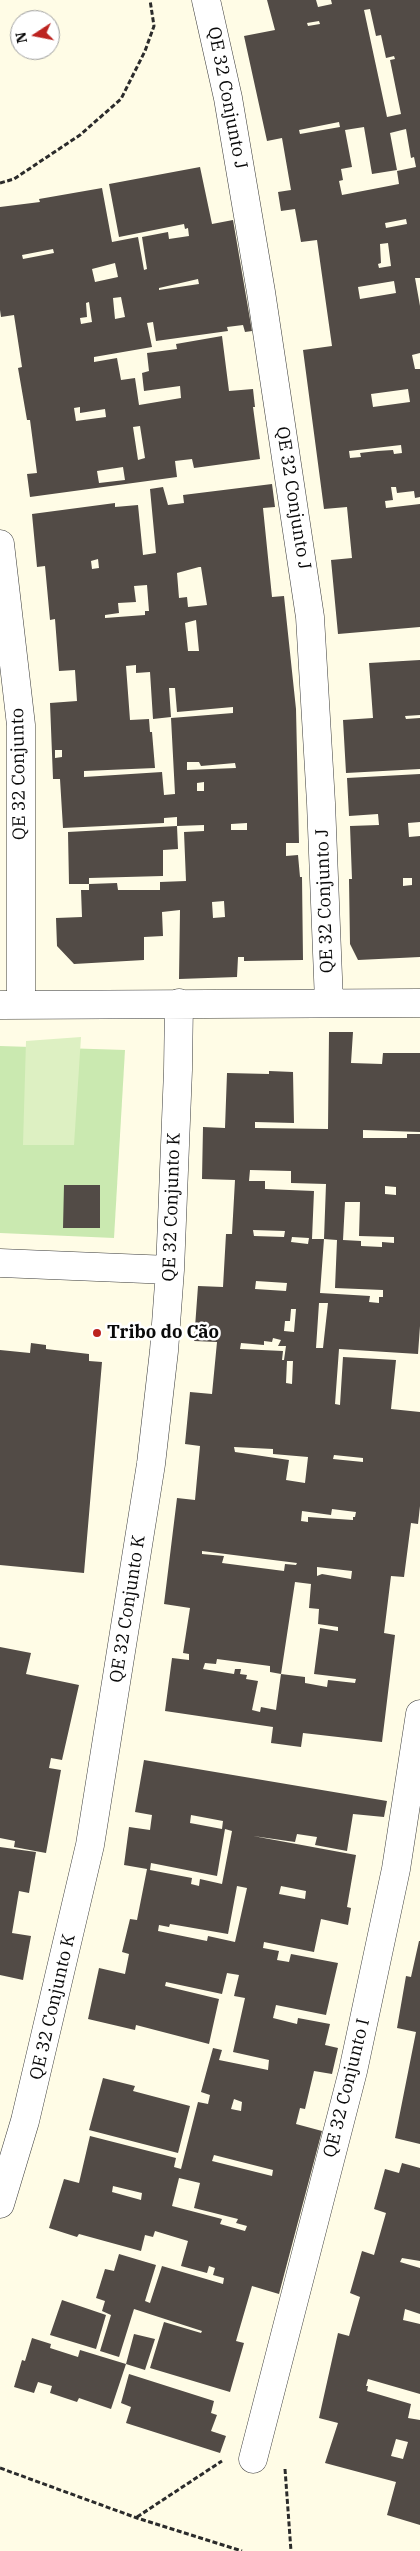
<!DOCTYPE html>
<meta charset="utf-8">
<style>
body{margin:0}
#map{position:relative;width:420px;height:2551px;overflow:hidden;background:#fffce6;font-family:"IBM Plex Serif",serif}
canvas{display:block}
.north{position:absolute;left:10px;top:10px;width:50px;height:50px;box-sizing:border-box;background:#fff;border:1px solid #9d9d9d;border-radius:50%;rotate:259deg;font-size:14px;font-weight:700;line-height:20px;text-align:center;color:#090909}
.north::after{content:'';display:block;margin:auto;width:18px;height:22px;background:#bc231f;clip-path:polygon(50% 0,100% 100%,50% 72%,0 100%)}
</style>
<div id="map">
<canvas width="420" height="2551"></canvas>
<div class="north">N</div>
</div>
<script>
const ctx = document.querySelector('canvas').getContext('2d');
ctx.lineJoin = 'round';
function fillPath(path, color) {
  ctx.fillStyle = color;
  ctx.fill(path, 'evenodd');
}
function toPath(rows) {
  const path = new Path2D();
  for (const r of rows) {
    path.moveTo(r[0], r[1]);
    for (let i = 2; i < r.length; i += 2) path.lineTo(r[i], r[i + 1]);
  }
  return path;
}
function stroke(path, color, width, dash) {
  ctx.strokeStyle = color;
  ctx.lineWidth = width;
  ctx.lineCap = dash ? 'butt' : 'round';
  ctx.setLineDash(dash || []);
  ctx.stroke(path);
}
function label(font, color, halo, rows, align = 'center') {
  ctx.font = font + ' "IBM Plex Serif",serif';
  ctx.lineWidth = 5;
  ctx.setLineDash([]);
  ctx.textBaseline = 'middle';
  ctx.strokeStyle = halo;
  ctx.fillStyle = color;
  for (const [text, x, y, turn = 0] of rows) {
    ctx.save();
    ctx.translate(x, y);
    ctx.rotate((+turn || 0) * Math.PI / 180);
    ctx.textAlign = isNaN(turn) ? turn : align;
    if (halo) ctx.strokeText(text, 0, 0);
    ctx.fillText(text, 0, 0);
    ctx.restore();
  }
}
const green = toPath([
 [0,1046,125,1050,114,1238,0,1233]
]);
const pitch = toPath([
 [81,1037,74,1145,23,1145,26,1041]
]);
const building = toPath([
 [267,0,316,0,318,7,332,4,331,0,420,0,420,278,415,278,420,306,420,353,412,355,415,369,420,369,420,497,415,498,414,491,397,493,396,487,391,487,393,500,385,501,386,508,420,504,420,627,338,634,331,560,352,558,347,507,324,509,303,350,332,346,317,240,301,242,295,209,281,211,278,192,291,190,282,138,267,141,244,36,275,30],
 [370,9,376,36,381,35,386,58,394,56,395,59,390,60,401,114,387,117,364,10],
 [319,21,320,24,308,26,307,23],
 [339,122,340,127,300,134,299,130],
 [364,127,372,174,397,170,390,133,406,129,411,158,414,157,416,167,397,171,399,184,342,195,339,181,343,180,341,169,352,167,345,130],
 [406,219,407,224,386,228,385,223],
 [388,243,391,266,379,268,378,264,381,263,380,244],
 [394,281,396,293,360,299,358,287],
 [408,389,410,402,373,407,371,394],
 [401,445,402,453,394,454,393,450,377,451,360,453,361,457,350,458,349,451],
 [200,167,212,224,233,220,252,331,245,332,243,325,227,327,228,331,156,341,153,322,147,323,152,347,94,357,94,362,117,358,121,380,135,378,139,405,181,398,180,386,144,391,142,373,149,371,147,353,177,349,176,344,222,336,229,391,253,389,255,407,253,407,260,459,194,468,192,459,175,461,177,477,30,497,27,474,37,473,30,420,27,420,18,368,22,367,14,315,1,317,0,310,0,207,40,202,39,199,102,188,112,242,138,237,144,270,147,269,142,237,168,232,169,239,189,236,188,228,185,229,184,224,119,237,109,184],
 [53,249,54,253,23,259,22,255],
 [115,263,118,277,95,282,92,269],
 [198,279,199,284,159,290,159,288],
 [121,297,125,317,115,319,113,298],
 [89,302,92,322,81,324,80,318,87,317,86,303],
 [80,407,80,413,105,409,106,417,76,421,74,408],
 [140,426,145,458,138,460,133,427],
 [123,467,125,480,99,483,97,471],
 [272,484,275,507,263,508,272,597,284,596,296,709,299,843,286,843,286,856,298,855,300,877,302,877,303,960,244,961,244,957,238,957,237,977,179,979,180,910,162,912,163,936,144,937,144,960,74,964,57,946,56,918,82,917,81,890,89,890,89,884,117,883,118,890,160,890,160,882,186,881,184,832,204,831,204,825,177,826,177,817,164,818,164,823,63,828,60,779,53,779,50,703,77,701,75,670,59,671,55,619,50,620,45,566,37,567,32,514,115,503,115,507,138,505,143,555,156,553,150,489,163,487,168,505,184,503,183,495],
 [98,559,99,568,92,569,91,561],
 [199,567,201,567,207,605,188,607,187,597,179,598,177,573],
 [147,585,149,611,145,611,145,615,105,618,105,615,119,613,118,603,136,602,134,586],
 [196,620,199,651,188,651,185,623],
 [136,665,136,673,150,672,153,719,171,717,169,688,175,688,177,712,233,707,233,713,171,718,175,794,164,795,162,772,84,777,84,771,155,768,152,732,150,732,149,719,130,720,126,666],
 [55,750,62,750,62,757,55,758],
 [187,762,199,762,201,766,235,763,236,768,187,770],
 [204,782,204,791,197,791,197,783],
 [247,823,247,830,231,830,231,824],
 [224,901,225,917,213,918,212,902],
 [420,660,420,715,405,716,406,719,420,718,420,769,346,773,343,720,373,718,369,663],
 [420,774,420,822,408,823,409,837,420,836,420,957,358,960,350,944,349,879,352,879,350,826,379,825,378,814,349,816,347,778],
 [403,878,412,878,412,885,403,886],
 [177,826,178,849,163,850,163,876,89,878,89,884,69,884,68,832],
 [329,1032,353,1032,351,1063,382,1064,383,1053,420,1053,420,1132,363,1130,363,1138,407,1138,407,1134,420,1134,420,1326,418,1354,339,1349,335,1404,340,1405,343,1357,396,1360,391,1409,420,1412,420,1506,418,1524,411,1523,404,1577,391,1576,384,1633,395,1635,382,1742,303,1733,301,1747,271,1743,273,1727,165,1711,172,1658,189,1660,189,1654,183,1653,190,1608,164,1604,177,1498,195,1500,200,1446,185,1444,190,1392,212,1394,217,1342,194,1341,198,1286,223,1287,226,1234,232,1234,235,1180,202,1179,203,1127,225,1128,227,1073,269,1074,269,1071,293,1072,294,1123,255,1122,255,1128,328,1129],
 [250,1170,291,1171,291,1183,326,1184,324,1239,337,1240,335,1288,383,1290,383,1297,379,1297,379,1303,369,1302,370,1296,320,1293,324,1239,312,1239,314,1191,265,1189,265,1181,249,1181],
 [385,1186,396,1187,396,1195,385,1194],
 [345,1202,360,1202,359,1236,394,1237,394,1243,382,1242,382,1247,361,1246,361,1241,343,1240],
 [253,1230,285,1231,284,1237,254,1236],
 [292,1237,309,1238,308,1244,291,1242],
 [256,1281,287,1283,286,1291,255,1289],
 [319,1303,328,1303,323,1348,316,1348],
 [291,1309,296,1309,294,1332,284,1331,285,1321,290,1321],
 [273,1338,281,1340,278,1346,286,1346,284,1360,282,1360,283,1351,240,1349,241,1343,264,1345,264,1341,272,1342],
 [287,1361,293,1361,292,1384,286,1383],
 [234,1447,273,1449,273,1454,308,1457,305,1483,286,1480,289,1460,235,1452],
 [334,1455,363,1458,363,1462,333,1459],
 [332,1509,356,1512,355,1517,353,1517,353,1520,308,1517,308,1522,301,1521,302,1511,331,1515],
 [202,1551,297,1563,296,1565,285,1564,284,1571,222,1563,224,1556,202,1554],
 [317,1567,352,1571,351,1579,322,1574,317,1576],
 [295,1582,311,1584,309,1608,319,1609,318,1624,338,1627,338,1631,320,1628,314,1674,356,1679,355,1683,328,1680,327,1687,305,1683,305,1677,281,1674,276,1710,261,1707,260,1712,252,1710,258,1681,246,1679,247,1675,240,1674,241,1669,235,1669,234,1674,203,1669,205,1663,216,1664,217,1659,270,1666,270,1672,281,1674],
 [64,1185,100,1185,100,1228,63,1228],
 [31,1343,46,1345,46,1349,89,1354,89,1361,102,1362,84,1573,0,1565,0,1350,30,1353],
 [0,1647,31,1653,26,1674,79,1685,62,1760,51,1758,49,1768,61,1770,46,1853,14,1847,15,1841,0,1838],
 [144,1760,387,1801,384,1817,353,1814,347,1851,315,1845,317,1837,297,1834,295,1842,253,1836,356,1855,347,1907,351,1908,348,1925,321,1919,314,1952,264,1942,263,1948,279,1951,277,1960,289,1962,291,1954,338,1963,326,2015,276,2005,273,2018,297,2024,298,2018,330,2024,325,2045,338,2048,332,2074,314,2071,305,2109,300,2108,296,2124,322,2131,279,2294,252,2286,236,2341,244,2343,230,2392,150,2368,164,2322,201,2333,202,2331,134,2309,119,2357,100,2351,111,2315,102,2311,105,2301,96,2298,105,2269,114,2271,119,2254,156,2265,145,2301,150,2303,162,2266,223,2284,224,2278,213,2275,215,2268,209,2266,207,2273,181,2266,188,2241,155,2231,153,2237,145,2235,141,2251,79,2234,77,2237,49,2228,64,2179,79,2183,90,2136,176,2158,174,2167,181,2169,198,2102,208,2104,210,2095,201,2092,213,2048,222,2050,219,2060,268,2070,269,2060,233,2052,245,1998,234,1996,239,1975,227,1973,222,1994,166,1982,165,1986,219,1999,209,2044,136,2025,135,2030,88,2019,99,1968,125,1974,129,1954,122,1952,130,1919,137,1920,147,1869,124,1865,129,1827,150,1830,152,1815,135,1812],
 [191,1815,223,1821,222,1829,190,1823],
 [225,1829,232,1831,222,1884,200,1879,199,1886,191,1884,192,1878,150,1870,151,1863,217,1876],
 [237,1886,247,1888,235,1942,208,1936,207,1941,158,1931,159,1925,169,1927,170,1924,228,1934],
 [281,1886,306,1891,305,1899,279,1894],
 [234,2099,242,2102,241,2111,231,2109],
 [214,2155,273,2170,272,2176,212,2161],
 [179,2178,200,2183,194,2208,238,2219,236,2223,247,2226,245,2231,220,2224,222,2219,172,2206],
 [113,2186,142,2193,141,2200,112,2192],
 [0,1847,36,1852,29,1893,19,1891,12,1933,31,1936,23,1980,0,1975],
 [419,1941,420,1941,420,2144,395,2138,416,2032,397,2028,406,1976,411,1977],
 [103,2078,135,2086,133,2091,190,2106,178,2153,89,2130],
 [402,2163,420,2168,420,2261,402,2258,400,2262,420,2268,420,2314,405,2309,403,2320,420,2324,420,2394,368,2379,366,2386,368,2386,367,2391,411,2404,408,2418,420,2420,420,2525,387,2515,396,2482,325,2463,338,2423,319,2418,338,2333,349,2336,360,2297,350,2293,362,2251,374,2255,386,2213,374,2209,385,2169,399,2173],
 [396,2439,408,2442,403,2459,391,2456],
 [62,2300,106,2315,96,2349,50,2335],
 [134,2334,155,2339,145,2370,126,2364,111,2409,79,2398,77,2402,50,2393,52,2386,38,2382,34,2393,14,2387,22,2360,25,2361,32,2338,51,2344,50,2348,78,2357,80,2350,126,2364],
 [129,2374,214,2401,211,2413,217,2415,211,2431,226,2436,220,2453,126,2423,131,2407,121,2403]
]);
const path = toPath([
 [0,183,14,179,80,135,121,99,145,51,154,26,150,0],
 [0,2468,137,2518,242,2551],
 [285,2469,291,2551],
 [137,2517,222,2461]
]);
const street = toPath([
 [206,0,228,98,261,292,310,617,321,803,329,1002],
 [0,544,21,725,21,1005],
 [0,1005,420,1003],
 [0,1263,170,1270],
 [0,2204,25,2121,90,1845,151,1464,164,1351,170,1270,178,1070,179,1003],
 [253,2459,353,2071,396,1869,420,1714]
]);
const markers = [
 [97,1333,5,"#bc231f"]
];
const streetNames = [
 ["QE 32 Conjunto J",227,98,79],
 ["QE 32 Conjunto J",293,498,81],
 ["QE 32 Conjunto",19,774,-91],
 ["QE 32 Conjunto J",325,901,-92],
 ["QE 32 Conjunto K",172,1207,-88],
 ["QE 32 Conjunto K",128,1609,-81],
 ["QE 32 Conjunto K",53,2007,-77],
 ["QE 32 Conjunto I",347,2088,-76]
];
const poiNames = [
 ["Tribo do Cão",107,1333]
];
fillPath(green, '#cae9b0');
fillPath(pitch, '#ddf0c2');
fillPath(building, '#524b46');
stroke(street, '#3c3c3c', 29);
stroke(path, '#2b2b2b', 3, [5, 2.5]);
stroke(street, '#fff', 28);
for (const [x, y, r, color] of markers) {
  const dot = new Path2D();
  dot.arc(x, y, r, 0, 2 * Math.PI);
  ctx.fillStyle = color;
  ctx.fill(dot);
  stroke(dot, '#fff', 2);
}
label('18px', '#090909', '#fff', streetNames);
label('bold 18px', '#090909', '#fff', poiNames, 'left');
</script>
